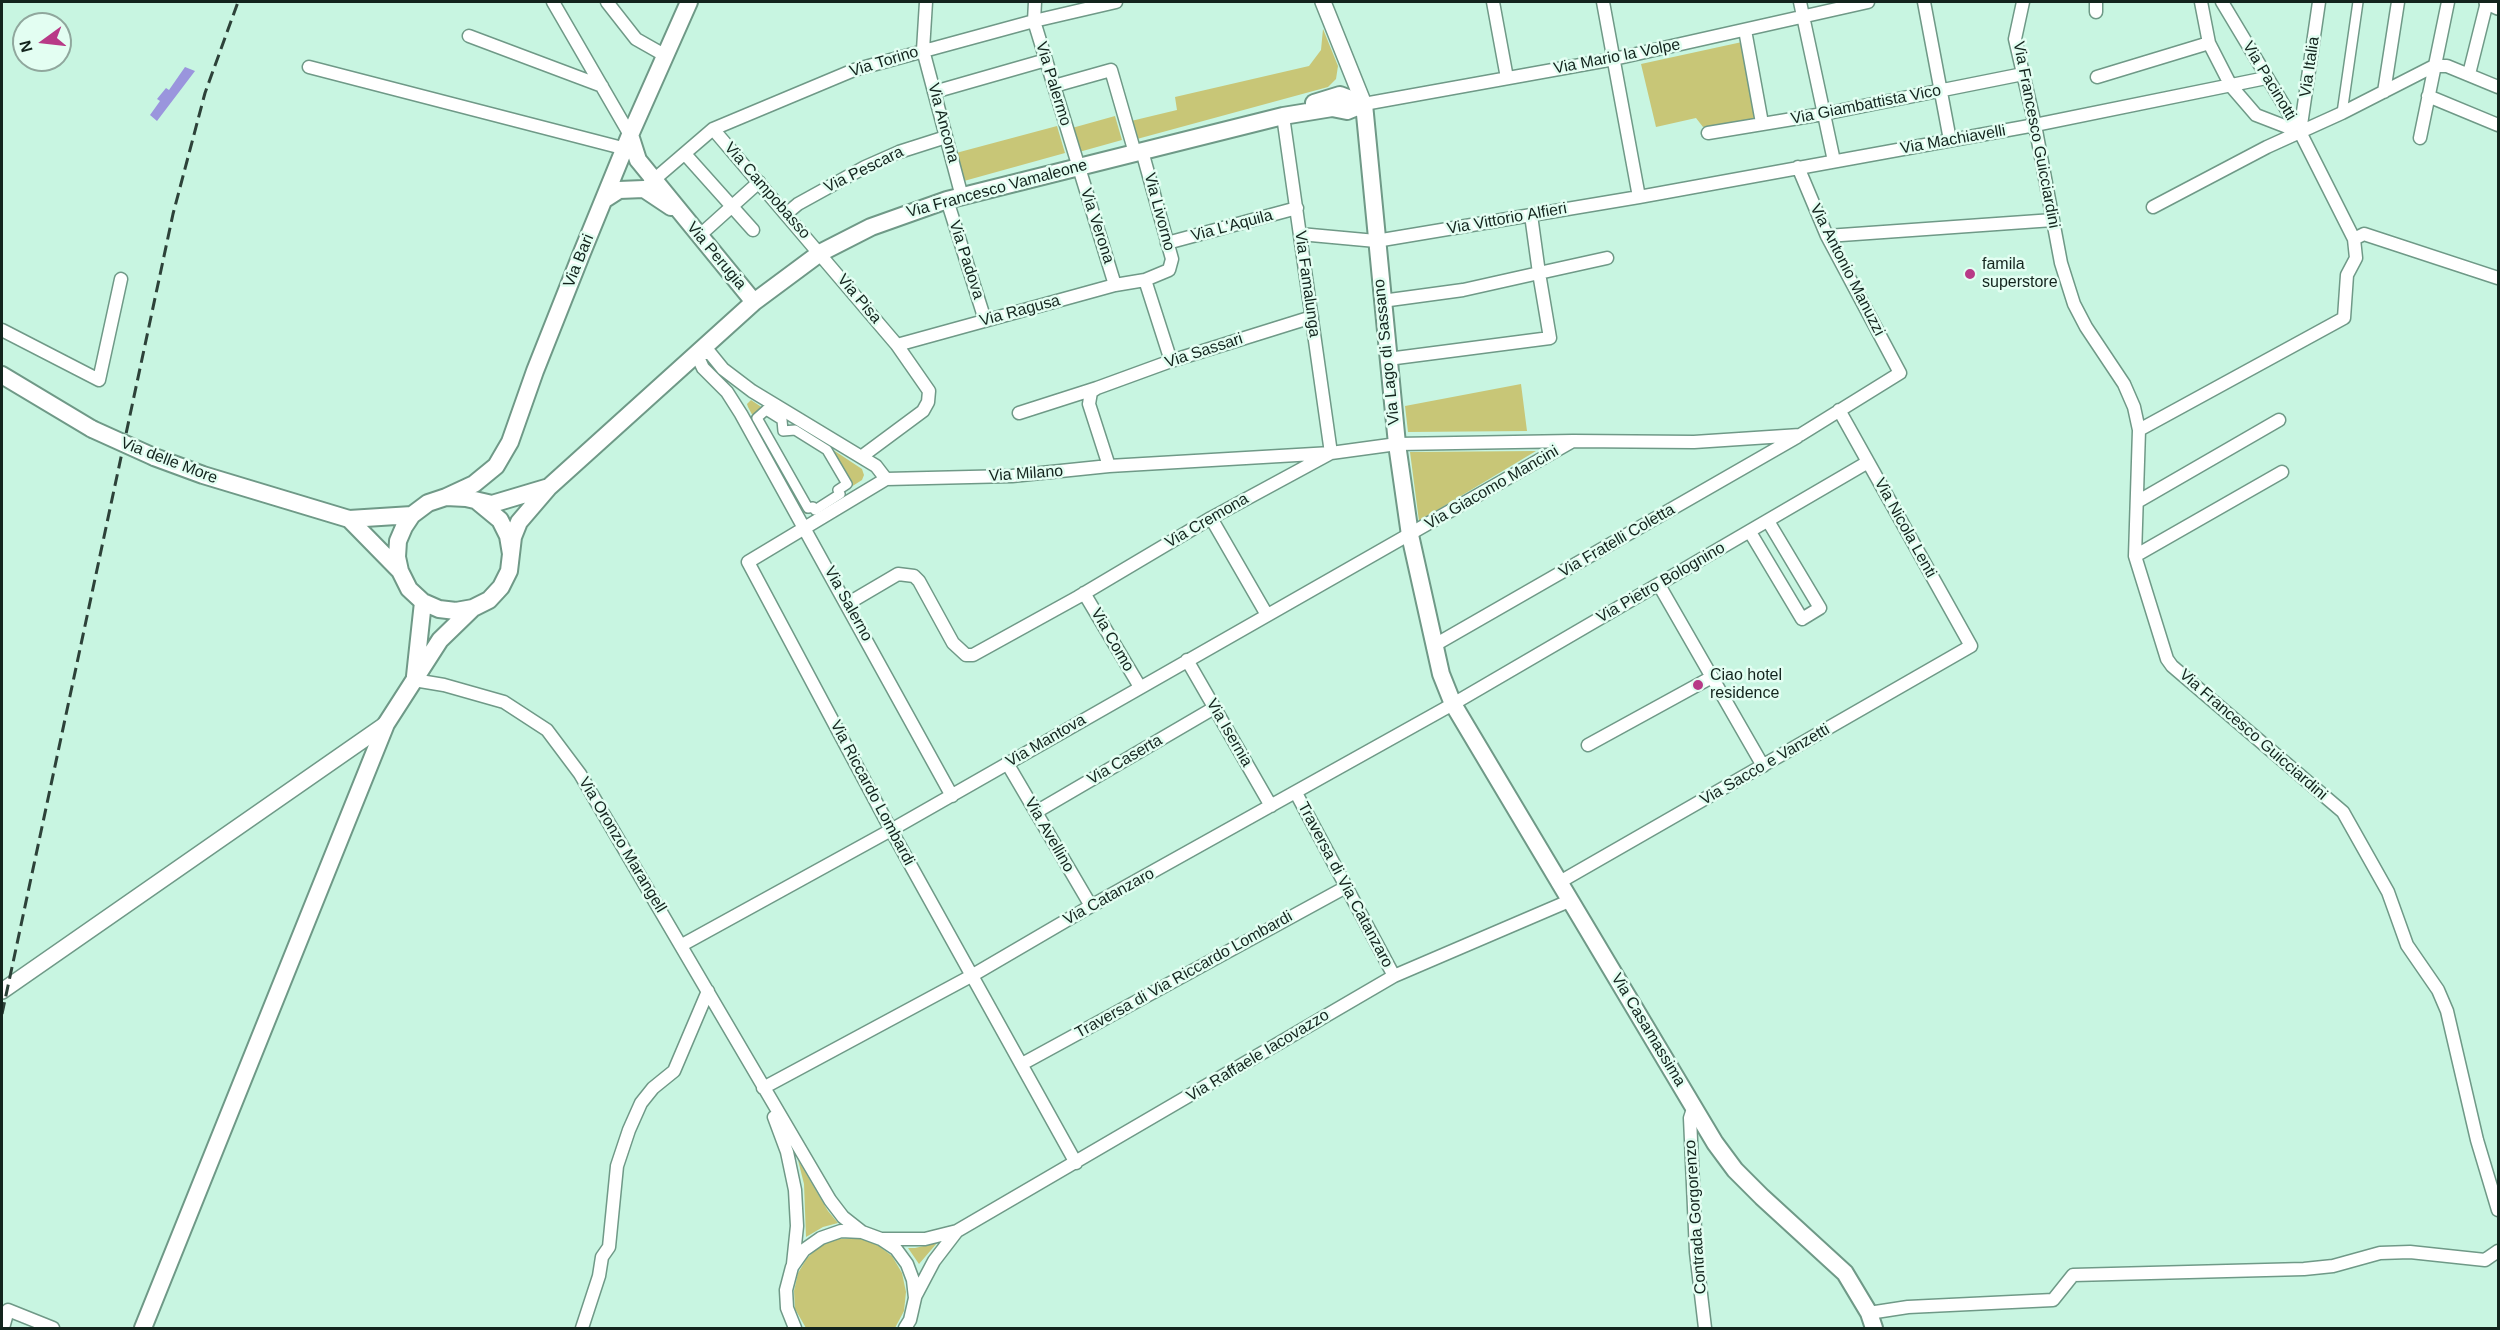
<!DOCTYPE html>
<style>
body{margin:0}
#map{position:relative;width:2500px;height:1330px;overflow:hidden;background:#c8f5e1;font-family:Helvetica,sans-serif}
canvas{display:block}
.frame{position:absolute;inset:0;border:3px solid #13241d;pointer-events:none}
.north{position:absolute;left:12px;top:12px;width:60px;height:60px;box-sizing:border-box;background:#e3fef2;border:2px solid #90a79d;border-radius:50%;rotate:255deg;font-size:16px;font-weight:700;line-height:24px;text-align:center;color:#13241d}
.north::after{content:'';display:block;margin:auto;width:21px;height:27px;background:#b83a87;clip-path:polygon(50% 0,100% 100%,50% 72%,0 100%)}
</style>
<div id="map">
<canvas width="2500" height="1330"></canvas>
<div class="frame"></div>
<div class="north">N</div>
</div>
<script>
const ctx = document.querySelector('canvas').getContext('2d');
ctx.lineJoin = 'round';
function fillPath(path, color) {
  ctx.fillStyle = color;
  ctx.fill(path, 'evenodd');
}
function toPath(rows) {
  const path = new Path2D();
  for (const r of rows) {
    path.moveTo(r[0], r[1]);
    for (let i = 2; i < r.length; i += 2) path.lineTo(r[i], r[i + 1]);
  }
  return path;
}
function stroke(path, color, width, dash) {
  ctx.strokeStyle = color;
  ctx.lineWidth = width;
  ctx.lineCap = dash ? 'butt' : 'round';
  ctx.setLineDash(dash || []);
  ctx.stroke(path);
}
function label(font, color, halo, rows, align = 'center') {
  ctx.font = font + ' Helvetica,sans-serif';
  ctx.lineWidth = 5;
  ctx.setLineDash([]);
  ctx.textBaseline = 'middle';
  ctx.strokeStyle = halo;
  ctx.fillStyle = color;
  for (const [text, x, y, turn = 0] of rows) {
    ctx.save();
    ctx.translate(x, y);
    ctx.rotate((+turn || 0) * Math.PI / 180);
    ctx.textAlign = isNaN(turn) ? turn : align;
    if (halo) ctx.strokeText(text, 0, 0);
    ctx.fillText(text, 0, 0);
    ctx.restore();
  }
}
const green = toPath([
 [1323,29,1338,66,1336,79,1328,87,1137,139,1131,121,1177,110,1175,97,1309,66,1321,50],
 [1742,42,1756,119,1703,127,1696,118,1656,127,1641,64],
 [1115,116,1122,140,1079,152,1072,128],
 [1057,126,1065,153,964,181,956,153],
 [1521,384,1527,431,1408,432,1405,406],
 [751,400,766,410,757,417,804,500,815,510,806,514,804,512,748,407,747,404],
 [812,436,862,469,864,475,862,480,840,494,846,484],
 [1536,451,1419,521,1410,452],
 [798,1160,828,1211,838,1223,823,1227,806,1237,804,1184],
 [858,1238,876,1244,892,1256,902,1273,906,1292,904,1311,895,1328,806,1328,795,1309,794,1291,798,1273,807,1258,820,1246,838,1239],
 [937,1243,919,1264,908,1248,915,1248]
]);
const water = toPath([
 [185,67,195,71,157,121,150,115,160,101,157,99,166,88,169,90]
]);
const pedestrian = toPath([
 [2342,113,2358,2],
 [766,410,782,420,783,431,795,430,827,450,847,484,838,490,840,494,815,510,813,507,808,508,757,418,766,410]
]);
const minor = toPath([
 [553,2,630,135],
 [607,2,636,39,666,56],
 [926,2,923,50,962,197],
 [1035,2,1034,21,1115,285],
 [1493,2,1507,78],
 [1603,2,1639,197],
 [1800,2,1834,161],
 [1924,2,1950,140],
 [2023,2,2015,39,2035,125,2061,263,2074,304,2086,327,2124,384,2134,407,2139,430,2135,556,2167,659,2172,666,2343,812,2388,892,2407,945,2438,990,2447,1011,2477,1140,2498,1210],
 [2096,2,2096,12],
 [2201,2,2209,43,2231,86,2256,115,2300,132],
 [2222,2,2300,132,2354,239,2364,234,2498,278],
 [1745,30,1762,123],
 [469,36,602,86],
 [309,67,630,150],
 [2469,74,2487,2,2490,2],
 [2097,77,2209,43],
 [1054,86,1111,70,1135,153],
 [934,92,1046,60],
 [2384,92,2398,2],
 [2428,96,2498,125],
 [1364,104,1614,59,1868,2],
 [713,129,897,345,929,391,928,402,923,411,861,457],
 [2300,132,2319,2],
 [1708,133,1823,114,2023,74],
 [2420,138,2448,2],
 [685,154,753,230],
 [649,184,713,129,854,70,1034,21,1116,2],
 [947,200,985,320],
 [2153,207,2267,147,2342,113,2434,66,2447,66,2498,87],
 [786,214,798,204,865,167,899,152,946,137],
 [1531,215,1539,273,1607,258],
 [1300,234,1376,241,1639,197,2035,125,2266,78],
 [699,236,759,182],
 [1827,236,2053,220],
 [1167,243,1297,208],
 [1145,280,1171,361],
 [1382,301,1463,290,1539,273,1550,338,1388,359],
 [2,330,99,380,121,279],
 [897,345,1115,285,1145,280,1169,270,1172,259,1142,151],
 [1019,413,1097,388],
 [2139,430,2344,318,2347,275,2356,258,2354,239],
 [1109,466,1089,404,1091,392,1097,388,1171,361,1312,317],
 [886,479,748,562,891,830,1076,1163],
 [2137,502,2279,420],
 [1211,518,1267,615],
 [1750,532,1802,619,1820,608,1768,521],
 [2135,556,2282,472],
 [1659,585,1763,766],
 [1084,593,1140,687],
 [847,604,898,574,914,576,919,581,953,643,966,655,973,655,1078,597,1211,518,1331,453,1283,116],
 [1433,646,1797,437],
 [1187,660,1271,806],
 [414,680,444,685,504,702,547,730,580,774,830,1200,843,1217,862,1232],
 [1588,745,1712,677],
 [1007,763,1091,906],
 [1296,793,1394,976],
 [952,796,741,414,727,392,703,368,696,353,710,353,723,369,752,391,876,466,886,479,1012,476,1109,466,1331,453,1397,444,1573,441,1694,442,1800,435,1900,373,1827,236,1798,167],
 [1036,812,1214,708],
 [1558,883,1971,646,1839,410],
 [682,945,891,830,1571,442],
 [1022,1064,1346,887],
 [763,1088,973,975,1091,906,1453,704,1868,462],
 [1694,1106,1690,1118,1696,1252,1705,1328],
 [774,1117,787,1152,795,1190,797,1226,793,1264],
 [957,1231,1394,976,1569,901],
 [881,1239,925,1239,957,1231,934,1261,915,1297],
 [1869,1313,1908,1307,2053,1300,2073,1275,2304,1269,2333,1266,2380,1253,2410,1252,2485,1260,2498,1251],
 [3,1328,8,1310,53,1328],
 [582,1328,599,1276,602,1257,609,1247,617,1166,629,1130,641,1103,653,1088,674,1071,708,991],
 [795,1328,787,1308,786,1290,792,1267,804,1250,821,1238,841,1231,862,1232,881,1239,896,1249,907,1264,913,1280,915,1298,910,1320,905,1328]
]);
const tertiary = toPath([
 [1323,2,1364,104],
 [2487,2,2498,7],
 [2,991,386,724]
]);
const secondary = toPath([
 [1314,103,1340,95,1364,104],
 [1364,104,1397,444,1410,535,1441,674,1453,704,1715,1143,1735,1170,1762,1197,1845,1273,1869,1313,1874,1328],
 [630,135,638,160,754,302],
 [605,199,619,190,644,189,671,207],
 [2,375,92,429],
 [154,457,203,475,349,519,412,515],
 [446,497,474,484,496,466,510,442,535,371,581,255,630,135,689,2],
 [477,501,500,520,508,536,511,554,509,571,501,587,489,600,473,608,456,611,439,609,423,602,409,589,400,571,397,557,398,541,404,527,412,515,428,503,446,497,466,498,492,504,549,487],
 [349,519,400,571],
 [511,554,513,537,519,522,549,487,754,302,820,253,871,227,947,200,1283,116,1332,108,1347,111,1364,104],
 [415,676,423,602],
 [143,1328,386,724,440,640,473,608]
]);
const rail = toPath([
 [2,1014,173,214,205,93,238,2]
]);
const secondaryBridge = toPath([
 [92,429,154,457]
]);
const markers = [
 [1970,274,6,"#b83a87"],
 [1698,685,6,"#b83a87"]
];
const streetNames = [
 ["Via Mario la Volpe",1617,57,-11],
 ["Via Torino",884,62,-17],
 ["Via Italia",2310,67,-82],
 ["Via Pacinotti",2269,81,59],
 ["Via Palermo",1053,84,73],
 ["Via Giambattista Vico",1866,105,-11],
 ["Via Ancona",943,123,75],
 ["Via Francesco Guicciardini",2036,135,79],
 ["Via Machiavelli",1953,140,-10],
 ["Via Pescara",864,170,-26],
 ["Via Francesco Vamaleone",997,189,-15],
 ["Via Campobasso",767,191,49],
 ["Via Livorno",1159,212,75],
 ["Via Vittorio Alfieri",1507,219,-10],
 ["Via Verona",1097,226,72],
 ["Via L'Aquila",1232,226,-15],
 ["Via Perugia",716,256,50],
 ["Via Padova",966,260,72],
 ["Via Bari",579,261,-68],
 ["Via Antonio Manuzzi",1847,270,63],
 ["Via Famalunga",1307,284,82],
 ["Via Pisa",859,299,50],
 ["Via Ragusa",1020,311,-15],
 ["Via Sassari",1204,351,-18],
 ["Via Lago di Sassano",1387,352,-96],
 ["Via delle More",169,461,21],
 ["Via Milano",1026,474,-4],
 ["Via Giacomo Mancini",1492,488,-30],
 ["Via Cremona",1207,521,-30],
 ["Via Nicola Lenti",1905,528,61],
 ["Via Fratelli Coletta",1617,541,-30],
 ["Via Pietro Bolognino",1661,583,-30],
 ["Via Salerno",848,604,61],
 ["Via Como",1112,640,60],
 ["Via Isernia",1229,733,60],
 ["Via Francesco Guicciardini",2253,735,41],
 ["Via Mantova",1046,741,-30],
 ["Via Caserta",1125,760,-30],
 ["Via Sacco e Vanzetti",1765,765,-30],
 ["Via Riccardo Lombardi",872,793,62],
 ["Via Avellino",1049,835,60],
 ["Via Oronzo Marangell",622,845,59],
 ["Traversa di Via Catanzaro",1345,885,62],
 ["Via Catanzaro",1109,897,-29],
 ["Traversa di Via Riccardo Lombardi",1184,975,-29],
 ["Via Casamassima",1648,1030,59],
 ["Via Raffaele Iacovazzo",1258,1056,-31],
 ["Contrada Gorgorenzo",1696,1217,-94]
];
const poiNames = [
 ["famila",1982,265],
 ["superstore",1982,283],
 ["Ciao hotel",1710,676],
 ["residence",1710,694]
];
fillPath(green, '#c8c677');
fillPath(water, '#9a95dd');
stroke(pedestrian, '#6f9987', 12);
stroke(minor, '#6f9987', 15);
stroke(tertiary, '#6f9987', 18);
stroke(secondary, '#6f9987', 20);
stroke(pedestrian, '#fff', 9);
stroke(minor, '#fff', 12);
stroke(tertiary, '#fff', 15);
stroke(secondary, '#fff', 16);
stroke(rail, '#2d4239', 3, [12, 6]);
stroke(secondaryBridge, '#6f9987', 20, []);
stroke(secondaryBridge, '#fff', 16);
for (const [x, y, r, color] of markers) {
  const dot = new Path2D();
  dot.arc(x, y, r, 0, 2 * Math.PI);
  ctx.fillStyle = color;
  ctx.fill(dot);
  stroke(dot, '#e3fef2', 2);
}
label('16px', '#13241d', '#e3fef2', streetNames);
label('16px', '#13241d', '#e3fef2', poiNames, 'left');
</script>
